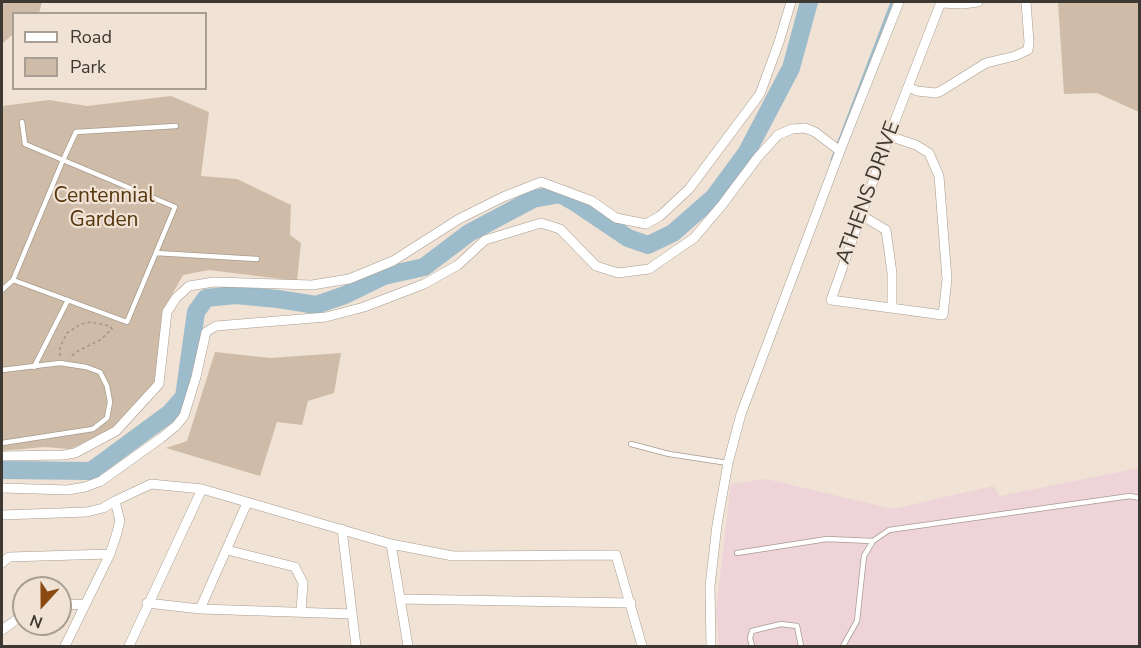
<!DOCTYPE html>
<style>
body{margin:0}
#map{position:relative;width:1141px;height:648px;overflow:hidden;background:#f0e2d4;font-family:"Nunito Sans",sans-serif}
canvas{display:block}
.frame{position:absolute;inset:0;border:3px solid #3d3832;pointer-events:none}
.legend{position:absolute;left:12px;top:12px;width:195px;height:78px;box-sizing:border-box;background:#f0e2d4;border:2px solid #a89e93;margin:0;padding:8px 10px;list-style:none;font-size:18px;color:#3d3832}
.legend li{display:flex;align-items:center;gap:12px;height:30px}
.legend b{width:30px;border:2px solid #a89e93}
.north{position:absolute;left:12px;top:576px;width:60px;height:60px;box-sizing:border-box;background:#f0e2d4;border:2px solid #a89e93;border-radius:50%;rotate:201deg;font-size:16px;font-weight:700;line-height:24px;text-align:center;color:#3d3832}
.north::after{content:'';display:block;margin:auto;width:21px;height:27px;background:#8b4a14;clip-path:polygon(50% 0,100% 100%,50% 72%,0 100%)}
</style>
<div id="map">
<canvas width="1141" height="648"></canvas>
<div class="frame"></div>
<ul class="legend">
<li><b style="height:8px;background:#fff"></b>Road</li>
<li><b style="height:16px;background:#cfbca8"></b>Park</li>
</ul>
<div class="north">N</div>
</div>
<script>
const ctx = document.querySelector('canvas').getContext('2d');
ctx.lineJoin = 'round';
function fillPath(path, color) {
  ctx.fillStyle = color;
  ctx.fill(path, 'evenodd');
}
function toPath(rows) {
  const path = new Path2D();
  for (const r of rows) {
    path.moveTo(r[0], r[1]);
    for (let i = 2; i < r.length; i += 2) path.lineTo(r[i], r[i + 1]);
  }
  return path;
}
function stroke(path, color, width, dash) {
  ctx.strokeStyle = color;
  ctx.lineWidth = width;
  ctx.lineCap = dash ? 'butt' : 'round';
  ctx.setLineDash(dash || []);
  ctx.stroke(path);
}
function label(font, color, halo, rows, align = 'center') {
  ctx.font = font + ' "Nunito Sans",sans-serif';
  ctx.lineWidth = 4.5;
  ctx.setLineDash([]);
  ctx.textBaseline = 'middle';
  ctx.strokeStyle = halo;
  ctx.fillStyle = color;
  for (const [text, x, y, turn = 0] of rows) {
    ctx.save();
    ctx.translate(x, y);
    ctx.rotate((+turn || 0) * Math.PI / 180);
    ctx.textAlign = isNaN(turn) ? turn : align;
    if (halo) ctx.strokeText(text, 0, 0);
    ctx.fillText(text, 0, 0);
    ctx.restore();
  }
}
const industrial = toPath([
 [1139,468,1139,646,719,646,716,611,731,484,766,479,893,509,993,486,1000,496]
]);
const green = toPath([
 [2,2,42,2,39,13,14,14,13,34,2,44],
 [1058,2,1139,2,1139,112,1097,93,1064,94],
 [171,96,209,112,201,176,237,179,291,205,290,235,301,243,297,281,209,270,183,275,163,311,156,381,114,429,70,449,44,447,2,451,2,106,49,100,87,106],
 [215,352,270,358,341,353,334,393,308,401,302,425,277,422,260,476,166,448,187,441]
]);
const stream = toPath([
 [832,160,892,2]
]);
const river = toPath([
 [2,470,91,471,170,413,184,397,196,312,206,298,235,295,278,299,316,305,345,295,384,276,424,267,469,233,533,199,560,194,576,203,628,238,648,245,673,233,714,197,747,152,791,68,809,2]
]);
const path = toPath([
 [60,356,60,347,67,333,81,324,91,322,110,326,112,329,100,340,78,351,69,358]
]);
const lane = toPath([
 [22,122,25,144,63,160,175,207,127,322,13,280,63,160,76,132,176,126],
 [156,253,257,259],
 [2,290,13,280],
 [34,367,68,300],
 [2,370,60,363,86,367,100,372,107,386,110,402,107,418,93,429,2,443],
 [631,444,669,454,728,463],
 [737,553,827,539,873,541],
 [752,646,750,638,752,631,781,624,797,626,801,646],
 [843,646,857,621,864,556,873,541,889,530,1130,496,1140,498]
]);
const street = toPath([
 [941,2,908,87,917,91,936,93,941,91,986,63,1015,56,1028,50,1029,42,1026,2],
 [940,3,963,4,978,2],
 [889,136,916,145,929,153,939,176,947,279,943,315,831,300,889,136,908,87],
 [861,215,886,230,892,273,892,308],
 [2,456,64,455,75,453,116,431,159,384,167,312,176,298,189,286,214,282,312,285,349,279,393,261,459,219,503,197,541,182,592,201,616,218,646,224,660,216,689,189,760,94,779,42,791,2],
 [2,488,68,490,85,487,101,481,161,438,176,426,184,416,196,377,206,332,216,326,326,317,364,307,424,284,458,265,485,240,541,223,560,229,596,266,618,273,649,269,694,238,722,205,758,157,778,135,792,129,805,128,815,132,840,151],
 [2,515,87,512,103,508,115,501],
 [342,529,356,646],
 [391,544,408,646],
 [227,550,295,567,303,583,301,611],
 [2,563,9,557,110,554],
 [400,599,631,603],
 [147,603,200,609,352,614],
 [60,605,85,604],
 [200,609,247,503],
 [2,630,24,614],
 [65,646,110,554,116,536,120,521,115,501,151,484,202,489,391,544,453,556,616,555,642,646],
 [129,646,202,489],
 [711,646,710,586,717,525,728,463,741,414,840,151,899,2]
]);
const streetNames = [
 ["ATHENS DRIVE",869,193,-70]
];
const parkNames = [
 ["Centennial",104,197],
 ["Garden",104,221]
];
fillPath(industrial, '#eed3d8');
fillPath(green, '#cfbca8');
stroke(stream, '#9cbbcb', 3);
stroke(river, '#9cbbcb', 18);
stroke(lane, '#a89c8f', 6);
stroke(street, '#a89c8f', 10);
stroke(path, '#9f958b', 1.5, [3, 3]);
stroke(lane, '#fff', 4.5);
stroke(street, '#fff', 9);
label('21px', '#3d3832', '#f0e2d4', streetNames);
label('21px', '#56360d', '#f0e2d4', parkNames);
</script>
